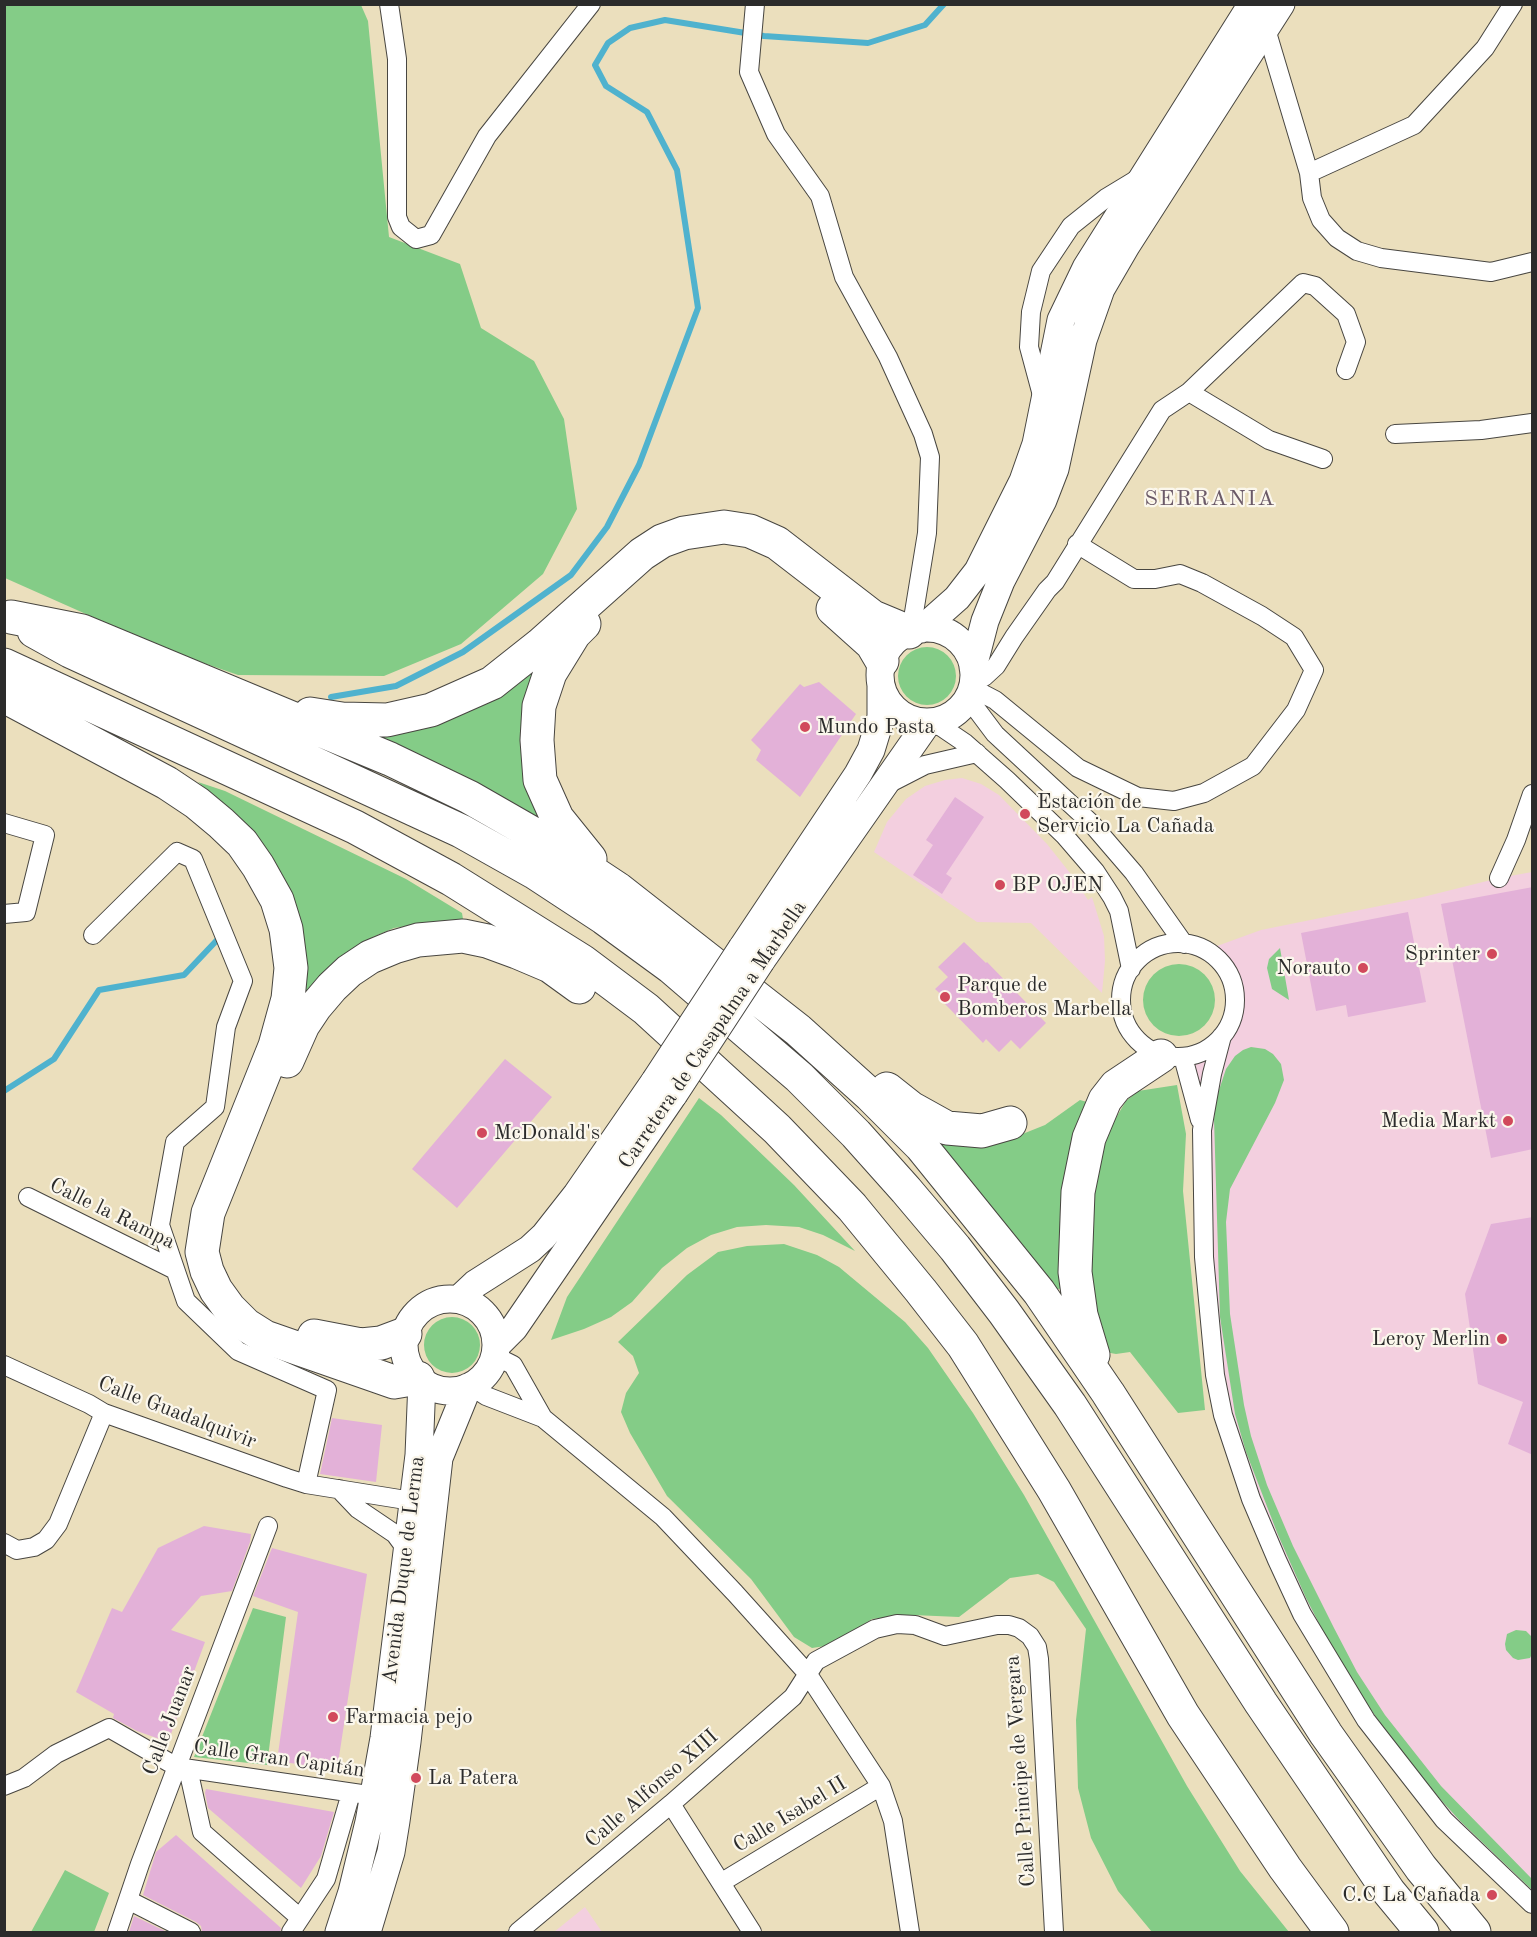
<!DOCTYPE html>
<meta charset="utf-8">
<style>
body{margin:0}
#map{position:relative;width:1537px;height:1937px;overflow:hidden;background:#ebdfbd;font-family:"Old Standard TT",serif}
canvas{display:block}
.frame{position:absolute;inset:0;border:6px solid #2b2b2b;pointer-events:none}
</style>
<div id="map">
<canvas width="1537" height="1937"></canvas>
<div class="frame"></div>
</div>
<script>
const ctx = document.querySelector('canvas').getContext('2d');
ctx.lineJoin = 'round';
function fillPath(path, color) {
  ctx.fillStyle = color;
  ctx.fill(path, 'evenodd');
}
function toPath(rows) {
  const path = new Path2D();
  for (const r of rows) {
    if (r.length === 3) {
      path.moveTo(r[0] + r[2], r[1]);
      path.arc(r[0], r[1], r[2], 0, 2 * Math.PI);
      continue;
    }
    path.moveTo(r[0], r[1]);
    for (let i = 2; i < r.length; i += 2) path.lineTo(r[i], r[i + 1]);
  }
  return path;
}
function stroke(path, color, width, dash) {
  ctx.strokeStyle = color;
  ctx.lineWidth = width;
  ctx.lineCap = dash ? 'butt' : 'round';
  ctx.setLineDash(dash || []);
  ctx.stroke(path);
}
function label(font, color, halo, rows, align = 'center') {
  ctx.font = font + ' "Old Standard TT",serif';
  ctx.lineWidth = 4.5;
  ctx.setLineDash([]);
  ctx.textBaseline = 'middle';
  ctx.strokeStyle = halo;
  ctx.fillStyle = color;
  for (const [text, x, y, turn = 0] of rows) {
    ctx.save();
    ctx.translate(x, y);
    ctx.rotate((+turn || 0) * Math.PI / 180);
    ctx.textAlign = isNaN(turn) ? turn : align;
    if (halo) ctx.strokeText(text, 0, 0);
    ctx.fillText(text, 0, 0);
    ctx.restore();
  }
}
const built = toPath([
 [962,778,981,784,999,795,1047,844,1070,873,1088,900,1092,897,1104,936,1105,961,1102,993,1031,923,977,922,874,852,887,822,906,799,925,786,945,780],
 [1532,872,1532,1904,1474,1850,1333,1669,1223,1415,1202,1130,1183,1057,1203,1052,1214,1045,1222,1036,1230,1024,1234,1010,1235,995,1232,981,1226,969,1217,958,1206,950,1261,930,1419,898,1499,878],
 [585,1907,602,1932,554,1932]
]);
const green = toPath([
 [5,5,361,5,368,21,389,237,460,264,481,328,534,361,564,419,577,509,543,574,461,644,384,676,238,675,169,651,5,578],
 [927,676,29],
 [537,658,541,669,547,828,367,732],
 [198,782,225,791,406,879,462,913,463,919,456,922,435,922,394,928,373,937,334,962,316,980,299,1001,224,805],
 [1280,948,1289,1000,1272,989,1267,968,1269,959],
 [1179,1000,36],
 [1251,1047,1265,1049,1273,1054,1281,1064,1284,1080,1275,1103,1230,1189,1226,1222,1230,1314,1244,1405,1251,1436,1267,1485,1293,1546,1334,1628,1357,1672,1385,1715,1441,1786,1532,1879,1532,1890,1460,1821,1441,1800,1395,1744,1365,1701,1326,1637,1306,1598,1278,1535,1246,1452,1235,1414,1220,1317,1214,1119,1216,1099,1226,1069,1235,1056,1243,1050],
 [1177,1085,1186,1134,1183,1191,1205,1410,1178,1413,1130,1352,1116,1354,1105,1352,1089,1285,1092,1194,1099,1163,1111,1126,1126,1101,1138,1091],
 [699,1098,721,1115,794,1185,855,1251,823,1235,799,1227,766,1225,737,1227,711,1235,687,1248,662,1268,632,1302,611,1317,584,1329,551,1340,567,1297],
 [1080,1100,1087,1102,1064,1287,1056,1290,927,1132,1000,1143,1045,1125],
 [784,1244,817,1255,839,1267,905,1322,928,1348,973,1413,1024,1495,1187,1786,1240,1871,1289,1932,1152,1932,1118,1891,1091,1838,1078,1788,1076,1720,1086,1629,1054,1582,1038,1574,1010,1578,959,1617,913,1615,872,1619,832,1645,812,1648,794,1637,751,1579,667,1496,630,1433,621,1412,626,1393,639,1373,633,1356,618,1342,687,1275,718,1252,747,1246],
 [452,1345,28],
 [253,1608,286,1617,267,1765,194,1757],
 [1516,1630,1526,1631,1532,1637,1532,1654,1530,1658,1518,1660,1513,1658,1506,1650,1505,1644,1507,1634],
 [65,1870,109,1893,94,1932,31,1932]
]);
const stream = toPath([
 [331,697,396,686,463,652,571,575,607,527,639,465,698,308,677,170,647,112,606,86,595,65,608,43,630,28,665,20,764,36,868,43,925,25,944,4],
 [4,1091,54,1059,99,990,184,975,218,939]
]);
const building = toPath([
 [819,682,856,714,800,797,756,760,761,750,751,740,800,684,804,687],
 [955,797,984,817,946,874,952,878,942,894,913,875,933,845,926,840],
 [1533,887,1533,1149,1491,1158,1441,904],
 [1408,912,1426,1002,1348,1017,1346,1005,1316,1011,1301,933],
 [964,942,986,963,987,962,1046,1023,1020,1049,1011,1040,999,1052,986,1039,983,1043,945,1004,948,1001,935,989,948,977,938,967],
 [505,1059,552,1097,457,1208,412,1169],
 [1533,1217,1533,1455,1508,1444,1523,1402,1478,1384,1465,1294,1491,1224],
 [332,1418,382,1425,376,1482,320,1474],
 [204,1526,251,1534,250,1542,232,1591,201,1596,171,1630,205,1642,168,1742,137,1731,113,1718,114,1714,76,1692,112,1608,122,1612,158,1548],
 [272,1548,367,1574,337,1770,277,1761,298,1612,253,1596],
 [206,1789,334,1812,321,1856,301,1888,208,1808,205,1793],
 [176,1835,281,1928,280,1932,202,1932,201,1926,196,1922,143,1895,156,1852],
 [134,1916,167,1932,129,1932]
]);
const minor = toPath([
 [389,4,397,59,397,217,401,227,416,239,431,235,487,136,591,4],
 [755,4,749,72,776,134,820,196,844,277,888,357,923,434,930,457,927,533,911,631],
 [1266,29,1309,173,1414,125,1485,48,1513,4],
 [1309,173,1312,198,1321,220,1337,238,1357,251,1381,258,1491,272,1532,262],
 [1189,392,1269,440,1323,459],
 [1043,399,1029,347,1031,312,1041,271,1071,226,1106,198,1139,178],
 [1395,434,1481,430,1532,423],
 [974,678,984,677,996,666,1014,637,1047,590,1055,582,1162,410,1189,392,1303,283,1315,286,1346,314,1356,342,1346,370],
 [972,688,995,700,1078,768,1138,797,1174,801,1204,793,1253,766,1296,710,1314,670,1294,637,1262,616,1202,583,1180,574,1155,579,1134,579,1077,544],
 [968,698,995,734,1091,823,1134,873,1184,944],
 [934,722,965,743,1007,780,1064,835,1095,871,1112,897,1119,911,1131,969],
 [888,784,925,765,977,753],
 [4,823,45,835,26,912,4,914],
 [1499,878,1516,840,1532,794],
 [93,935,177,852,193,859,243,981,226,1027,215,1107,175,1142,160,1225,186,1301,238,1351,327,1390,306,1484],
 [1178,1000,57],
 [1222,1036,1212,1074,1202,1130,1204,1257,1215,1375,1223,1415,1251,1499,1277,1560,1302,1614,1366,1720,1444,1820,1532,1904],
 [1183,1057,1200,1120],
 [28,1197,175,1270],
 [495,1356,513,1365,543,1418],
 [4,1365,89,1404,104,1413,287,1478,306,1484,412,1501],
 [471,1386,486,1396,543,1418,663,1517,735,1593,807,1673,881,1786,893,1821,910,1932],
 [339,1489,358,1509,395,1534,406,1549],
 [4,1543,17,1550,34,1547,46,1540,58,1524,104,1413],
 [188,1769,202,1832,300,1918],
 [4,1786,24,1778,56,1754,109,1728,177,1767,375,1796],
 [671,1804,752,1932],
 [722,1882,881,1786],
 [128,1900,191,1932],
 [117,1932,140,1864,268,1526],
 [291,1932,326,1879,351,1793],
 [518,1932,671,1804,793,1697,816,1661,875,1629,897,1624,915,1625,945,1636,997,1625,1009,1625,1019,1628,1030,1636,1037,1647,1039,1659,1054,1932]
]);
const secondary = toPath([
 [927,675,47],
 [922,629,957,598,978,571,1023,481,1036,444,1061,320,1086,268,1252,4],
 [973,667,985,621,1001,581,1043,500,1055,469,1083,340,1101,289,1126,246,1281,4],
 [742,948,858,774,871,750,881,717,881,686],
 [761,961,928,722],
 [450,1345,46],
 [459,1299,475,1284,530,1249,544,1236,577,1194,655,1081],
 [496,1346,514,1328,674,1094],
 [339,1932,352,1892,369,1822,384,1738,419,1455,422,1381],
 [367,1932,391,1852,396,1821,407,1742,439,1458,468,1387]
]);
const motorway = toPath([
 [833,609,872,644,882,661],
 [11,617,82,631,390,759,469,797,544,840,618,889,798,1030,870,1095,921,1146,1039,1292,1108,1393,1326,1734,1421,1868,1474,1932],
 [584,624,574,634,550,673,539,706,537,740,540,780,557,818,590,859],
 [34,631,70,651,461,831,534,872,604,918,671,967,799,1077,856,1134,906,1190,955,1248,1004,1312,1070,1405,1261,1703,1389,1892,1422,1932],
 [4,665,355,827,451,879,582,961,646,1009,777,1129,852,1207,921,1291,963,1345,1054,1490,1183,1715,1285,1868,1332,1932],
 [4,696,167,783,197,803,221,823,242,843,258,866,277,900,286,929,291,968,288,999,275,1046,208,1213,202,1252,207,1271,216,1290,229,1308,246,1325,265,1337,394,1382,418,1378],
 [310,714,342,719,387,720,431,710,492,683,540,645,642,554,662,541,684,533,724,527,750,531,777,543,873,617,909,632],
 [287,1061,303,1025,315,1007,332,987,349,971,370,957,394,947,418,940,463,936,487,941,517,952,550,966,579,987],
 [887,1089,911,1108,947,1128,982,1131,1010,1123],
 [314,1336,361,1345,381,1343,405,1334],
 [1093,1355,1081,1315,1075,1272,1078,1192,1089,1138,1105,1100,1116,1086,1161,1056]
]);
const secondaryBridge = toPath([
 [655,1081,742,948],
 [674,1094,761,961]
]);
const markers = [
 [805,727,6,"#d1495b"],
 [1025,814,6,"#d1495b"],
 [1000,885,6,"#d1495b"],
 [1492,954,6,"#d1495b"],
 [1363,968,6,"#d1495b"],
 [945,997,6,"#d1495b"],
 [1508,1121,6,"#d1495b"],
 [482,1133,6,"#d1495b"],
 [1502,1339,6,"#d1495b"],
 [333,1717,6,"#d1495b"],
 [416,1778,6,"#d1495b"],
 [1492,1895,6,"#d1495b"]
];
const poiNames = [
 ["Mundo Pasta",817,727],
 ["Estación de",1037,802],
 ["Servicio La Cañada",1037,826],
 ["BP OJEN",1012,885],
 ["Sprinter",1480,954,"right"],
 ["Norauto",1351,968,"right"],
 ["Parque de",957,985],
 ["Bomberos Marbella",957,1009],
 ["Media Markt",1496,1121,"right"],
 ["McDonald's",494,1133],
 ["Leroy Merlin",1490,1339,"right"],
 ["Farmacia pejo",345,1717],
 ["La Patera",428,1778],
 ["C.C La Cañada",1480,1895,"right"]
];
const streetNames = [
 ["Carretera de Casapalma a Marbella",713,1035,-56],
 ["Calle la Rampa",112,1214,26],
 ["Calle Guadalquivir",177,1413,21],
 ["Avenida Duque de Lerma",404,1570,-83],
 ["Calle Juanar",170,1721,-69],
 ["Calle Gran Capitán",279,1759,8],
 ["Calle Principe de Vergara",1021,1771,-94],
 ["Calle Alfonso XIII",652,1789,-41],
 ["Calle Isabel II",790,1815,-31]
];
const neighbourhoodNames = [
 ["SERRANIA",1210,499]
];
fillPath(built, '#f3cfdf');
fillPath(green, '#84cc87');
stroke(stream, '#4fb2ce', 6);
fillPath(building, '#e3b1d8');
stroke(minor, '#484641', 20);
stroke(secondary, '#484641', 29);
stroke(motorway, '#484641', 35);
stroke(minor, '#fff', 18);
stroke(secondary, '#fff', 27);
stroke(motorway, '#fff', 33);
stroke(secondaryBridge, '#484641', 29, []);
stroke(secondaryBridge, '#fff', 27);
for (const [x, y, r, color] of markers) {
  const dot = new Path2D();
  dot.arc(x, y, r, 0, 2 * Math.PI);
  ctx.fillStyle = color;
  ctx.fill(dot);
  stroke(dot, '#fbf7ec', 2);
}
label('21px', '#2b2b2b', '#fbf7ec', poiNames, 'left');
label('21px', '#2b2b2b', '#fbf7ec', streetNames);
ctx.letterSpacing = '1.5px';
label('22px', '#6b5a68', '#fbf7ec', neighbourhoodNames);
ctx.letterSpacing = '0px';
</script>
